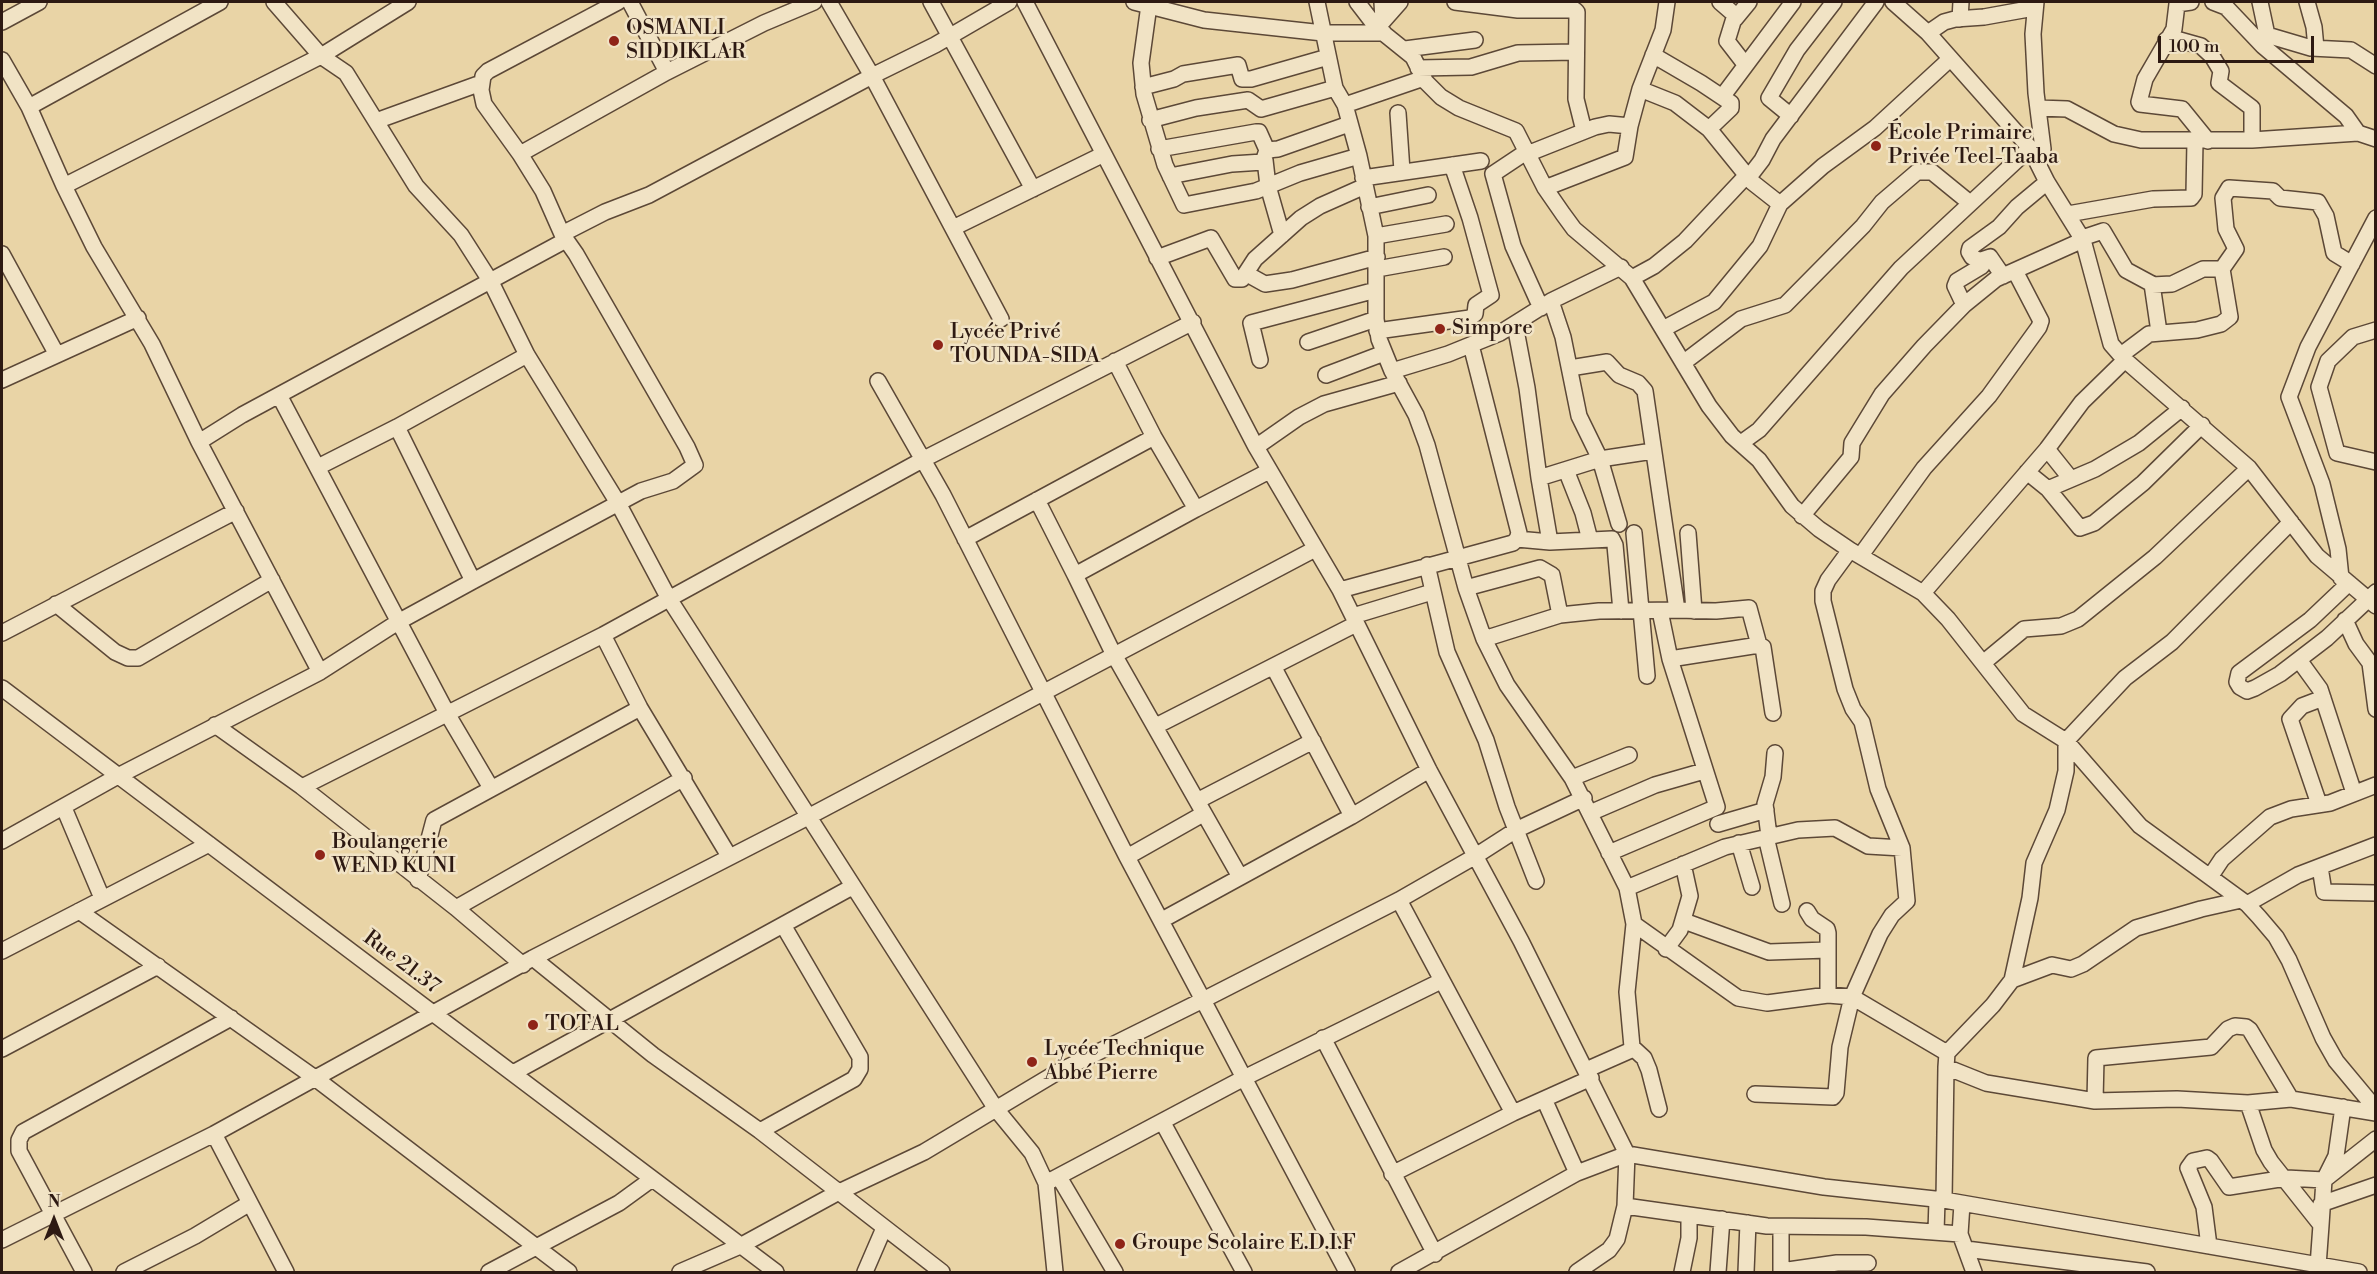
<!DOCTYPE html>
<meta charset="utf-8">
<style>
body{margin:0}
#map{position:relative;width:2377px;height:1274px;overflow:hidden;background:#e9d4a6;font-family:"Libre Bodoni",serif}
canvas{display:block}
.frame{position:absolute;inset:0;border:3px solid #2d1912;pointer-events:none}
.north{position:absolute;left:24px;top:1190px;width:60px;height:60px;-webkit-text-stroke:4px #f1e3c5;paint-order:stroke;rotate:0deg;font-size:16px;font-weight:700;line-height:24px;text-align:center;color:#2d1912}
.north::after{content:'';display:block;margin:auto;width:21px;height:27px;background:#2d1912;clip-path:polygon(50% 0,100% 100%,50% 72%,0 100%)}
.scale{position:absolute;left:2158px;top:36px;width:156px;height:27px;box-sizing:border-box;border:3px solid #2d1912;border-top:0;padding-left:8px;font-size:18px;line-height:21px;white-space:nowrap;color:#2d1912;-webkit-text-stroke:4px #f1e3c5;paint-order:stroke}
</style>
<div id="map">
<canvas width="2377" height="1274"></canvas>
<div class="frame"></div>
<div class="north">N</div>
<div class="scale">100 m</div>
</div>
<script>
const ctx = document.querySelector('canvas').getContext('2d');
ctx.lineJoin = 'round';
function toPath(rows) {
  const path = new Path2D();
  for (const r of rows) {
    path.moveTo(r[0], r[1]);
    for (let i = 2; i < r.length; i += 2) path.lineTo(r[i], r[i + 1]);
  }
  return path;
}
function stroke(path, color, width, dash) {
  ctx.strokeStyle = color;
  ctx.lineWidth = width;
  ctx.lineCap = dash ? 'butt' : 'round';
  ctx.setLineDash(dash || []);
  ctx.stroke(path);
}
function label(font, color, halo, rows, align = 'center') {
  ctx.font = font + ' "Libre Bodoni",serif';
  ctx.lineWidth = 5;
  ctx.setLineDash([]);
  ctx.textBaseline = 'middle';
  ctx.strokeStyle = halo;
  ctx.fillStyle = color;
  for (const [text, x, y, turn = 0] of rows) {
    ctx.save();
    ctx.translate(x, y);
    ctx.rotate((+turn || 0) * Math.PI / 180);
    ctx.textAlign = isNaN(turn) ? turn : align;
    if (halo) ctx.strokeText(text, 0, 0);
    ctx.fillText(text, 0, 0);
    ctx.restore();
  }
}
const minor = toPath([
 [274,2,321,56,346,73,416,186,461,235,491,282,527,355,618,503,668,597,996,1109,1032,1153,1046,1183,1055,1272],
 [630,2,667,72],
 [829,2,872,76,935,45,1009,2],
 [931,2,1033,189],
 [1025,2,1256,447,1340,590,1429,770,1521,941,1627,1154,1625,1206,1617,1239,1609,1250,1577,1272],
 [1134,2,1204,20,1323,33,1384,33],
 [1317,2,1335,88,1345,105,1359,156,1376,236,1376,319,1379,339,1392,371,1416,415,1427,445,1466,588,1484,639,1507,685,1572,778,1627,888,1634,924,1627,992,1632,1047,1629,1051,1586,1070],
 [1357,2,1377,28,1413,57,1425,81,1441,97,1459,108,1516,131,1545,188,1563,214,1574,229,1632,278,1709,406,1732,436,1759,460,1792,506,1819,529,1850,550,1923,593,1948,619,2023,714,2066,741,2140,826,2247,904,2259,917,2276,937,2289,960,2323,1038,2336,1061,2376,1109],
 [1382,2,1383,20],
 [1455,2,1518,10,1575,10,1577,12,1576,99,1584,131],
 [1720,2,1735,15,1727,41,1744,63],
 [1893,2,1928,33,2030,148,2047,182,2083,240,2111,344,2125,360,2249,468,2317,556,2376,606],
 [2036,2,2033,34,2036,93,2043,149,2039,165],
 [2191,2,2177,4,2174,29,2145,79,2139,102,2140,104,2182,109,2208,141],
 [2213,2,2226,7,2263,46,2346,116,2358,133,2376,139],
 [2260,2,2267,35,2264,42],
 [2307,2,2314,27,2316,48],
 [1149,5,1141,63,1144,94,1165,165,1184,205,1256,191,1300,173,1359,156],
 [1735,19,1749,2],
 [1960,19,1961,2],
 [2,22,39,2],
 [1377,28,1400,2],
 [1928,33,1944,22,1955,19,1984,17,2034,8],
 [2267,35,2311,48,2351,50,2376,66],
 [2166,40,2176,39,2201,46,2212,56,2221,71,2219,83,2252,108,2252,140],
 [1405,49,1475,40],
 [1653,55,1701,83,1731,103,1731,108,1709,129],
 [2,60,29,107,64,186],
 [1418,68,1471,67,1518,53,1576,52],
 [1143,87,1174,79,1183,74,1238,65,1242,79,1251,79,1328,57],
 [1640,89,1675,103,1709,129,1752,182,1780,204,1823,166,1875,128,1950,59],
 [1722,97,1793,2],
 [1345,105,1424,78],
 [29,107,220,2],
 [2038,108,2067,109,2114,134,2141,140,2252,140,2358,133],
 [1398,113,1402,171],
 [1791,116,1769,98,1797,50,1834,2],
 [1150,120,1196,108,1248,100,1261,109,1335,88],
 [376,121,481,83],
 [1159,149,1256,132,1259,132,1267,150,1278,149,1349,124],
 [1526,152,1493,174,1513,246,1541,308],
 [520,154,667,72,764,23,814,2],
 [1527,154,1595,127,1609,124,1630,126],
 [1265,160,1268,186,1282,235],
 [1170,176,1232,164,1263,162,1267,150],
 [1749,177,1762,160,1773,139,1876,2],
 [1363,178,1481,161],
 [1545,188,1625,157,1630,126,1640,89,1663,30,1667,2],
 [1369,207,1428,195],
 [2068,214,2153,199,2191,198,2194,194,2195,141],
 [953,228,1104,154],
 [562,234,605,212,649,195,872,76,1001,319],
 [1376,236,1446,224],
 [2082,238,2103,231,2126,270,2152,284,2159,332],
 [2,254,56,353],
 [1157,258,1211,238,1235,279,1242,279,1255,259,1301,218,1320,206,1365,186],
 [1981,260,1990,257,2003,276],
 [1377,269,1444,257],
 [1247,274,1265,284,1292,280,1377,257],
 [1632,278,1654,266,1685,241,1747,175],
 [2152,285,2172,284,2203,269,2222,269],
 [1551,301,1563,337,1579,416,1600,459,1653,451],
 [1964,305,1955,286,1957,281,1982,266,1983,262,1972,257,1969,252,1970,248,1999,227,2017,207,2047,182],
 [1515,325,1527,388,1539,478,1600,459,1619,524],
 [1663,329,1714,302,1760,246,1780,204],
 [2376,330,2353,337,2328,361,2319,387,2337,453,2376,462],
 [1377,331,1470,318,1475,314,1476,305,1491,295,1470,218,1452,165],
 [1308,342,1376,319],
 [2121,355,2149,334,2197,330,2221,324,2230,317,2222,269,2236,249,2226,229,2223,198,2229,188,2273,191,2280,198,2318,202,2326,216,2334,253,2352,264],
 [1260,360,1251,323,1376,290],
 [1115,361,1154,437,1196,509,1269,471],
 [1683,363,1741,319,1785,305,1863,226,1882,202,1917,172,1932,172,1970,203],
 [1392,371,1448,354,1500,333,1551,301,1621,267],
 [1326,375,1384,353],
 [2,380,138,318],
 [280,397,448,715,491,788],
 [397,427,473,581],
 [199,442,242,415,566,240],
 [1741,443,1759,430,1901,268,2030,148],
 [1256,447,1299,417,1324,404,1399,383],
 [2047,449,2071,479],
 [318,467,397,427,527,355],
 [1566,470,1583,513,1590,540],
 [2027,472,2048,489,2080,528,2094,523,2143,483,2202,425],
 [1539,478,1550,542],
 [2048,489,2095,469,2139,443,2182,408],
 [1037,500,1075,575],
 [1196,509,1075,575,1113,653,1197,801],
 [1802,516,1851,457,1852,443,1882,394,1924,346,1964,305,1996,279,2083,240],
 [1634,533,1647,676],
 [1688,533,1694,611],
 [965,539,1154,437],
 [1517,539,1550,542,1612,539,1615,545,1621,611],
 [1861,555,1924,468,1989,396,2039,327,2041,321,2015,271],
 [1427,565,1447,652,1486,740,1507,807,1536,881],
 [2341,578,2338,549,2322,484,2289,397,2308,347,2376,218],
 [2349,583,2310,620,2239,673,2237,682,2240,687,2247,691,2255,688,2280,674,2327,638,2376,592],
 [1466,588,1540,568,1552,575,1560,615],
 [1340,590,1513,543,1517,539,1519,533,1471,345],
 [1923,593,2047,449,2082,402,2125,360],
 [56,604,115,652,128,658,138,658,272,580],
 [1677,610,1716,611,1749,608,1759,645],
 [1353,616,1432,592],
 [2345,620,2356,644,2370,663,2376,709],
 [2,633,236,511],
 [603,635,640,708,729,856],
 [1484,639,1560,615,1599,611,1677,610,1645,391,1638,383,1619,375,1607,362,1570,368],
 [1670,659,1759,645,1763,647,1773,713],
 [2299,660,2320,689,2354,793],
 [1983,663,2024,629,2061,626,2078,619,2155,557,2249,468],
 [1274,668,1352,816],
 [320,672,199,442,152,344,94,247,64,186,321,56,408,2],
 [2,688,776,1272],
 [215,725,302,787,456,908,523,965],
 [1156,726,1356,624],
 [1572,778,1629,755],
 [302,787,603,635,924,459,1193,322],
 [2319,804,2290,719,2302,706,2323,698],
 [64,808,102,898],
 [1590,813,1655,785,1704,771],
 [1718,824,1766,810],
 [1769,836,1765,804,1773,777,1775,753],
 [1766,837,1782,904],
 [2,841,118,776,320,672,398,622,473,581,641,491,673,481,695,465,687,447,576,254,562,234,543,191,520,154,484,104,481,90,483,76,488,71,618,2],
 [1739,843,1752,887],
 [1609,853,1717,807,1670,659,1660,611],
 [1127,857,1203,814],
 [2320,867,2324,892,2376,893],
 [1239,875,1197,801,1313,741],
 [2210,877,2222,859,2270,817,2291,809,2330,803,2376,785],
 [418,880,434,820,640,708],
 [1627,888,1725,847,1798,830,1835,828,1868,846,1902,848],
 [1399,900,1513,1113],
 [2247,904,2298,875,2376,845],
 [456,908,684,778],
 [79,911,315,1078,569,1272],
 [1807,911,1812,919,1827,929,1828,933,1828,995],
 [1162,920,1352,816,1429,770],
 [1684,921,1769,952,1827,950],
 [1634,924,1738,998,1767,1003,1828,995,1852,997,1947,1053,1946,1067,1986,1083,2095,1101,2177,1099,2248,1103,2291,1099,2376,1113],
 [1666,949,1680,930,1690,896,1683,864],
 [2,951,209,844],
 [533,958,653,1055,760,1131,942,1272],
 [2012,980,2030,898,2034,863,2057,810,2066,771,2066,741,2125,678,2172,642,2291,522],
 [1323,1038,1435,1254],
 [1632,1047,1644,1058,1649,1070,1659,1109],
 [2,1049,158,966],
 [1947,1053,1993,1005,2012,980,2052,965,2071,969,2083,964,2136,928,2201,909,2241,900],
 [513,1073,852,887],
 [1755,1094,1833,1097,1836,1093,1840,1047,1852,997,1880,934,1892,915,1907,901,1902,848,1878,789,1862,722,1853,709,1845,689,1823,601,1823,591,1828,580,1850,550],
 [1544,1099,1577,1173],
 [2095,1101,2096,1058,2211,1047,2228,1029,2235,1026,2246,1027,2250,1030,2291,1099],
 [2248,1103,2264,1150,2271,1162,2321,1225,2318,1266],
 [1163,1123,1244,1272],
 [760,1131,854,1079,860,1069,860,1057,783,925],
 [214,1134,286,1272],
 [1392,1174,1513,1113,1591,1078],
 [1059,1177,1115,1272],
 [1046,1183,1244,1078,1203,1000,1399,900,1474,857,1516,830,1584,798],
 [1944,1200,1946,1067],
 [1962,1204,1960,1234,1974,1272],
 [2321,1204,2376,1185],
 [1625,1206,1767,1226,1866,1227,1960,1234],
 [2321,1225,2324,1180,2336,1156,2343,1107],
 [1781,1227,1781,1272],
 [1936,1232,1937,1200],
 [2,1240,214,1134,533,958,808,817,1315,549],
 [2209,1246,2204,1207,2188,1168,2193,1161,2207,1158,2211,1161,2229,1187,2286,1178,2324,1180,2376,1139],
 [1966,1249,2147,1272],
 [1781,1271,1837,1263,1868,1263],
 [84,1272,19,1151,19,1140,23,1132,231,1018],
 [124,1272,195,1236,250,1203],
 [489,1272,619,1203,652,1179],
 [680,1272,740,1246,837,1193,924,1152,1056,1073,1203,1000,1127,857,943,495,878,381],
 [865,1272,884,1228],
 [1347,1272,1244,1078,1441,981],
 [1399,1272,1577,1173,1627,1154,1824,1187,1944,1200,2359,1272],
 [1682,1272,1689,1238,1689,1215],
 [1718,1272,1722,1219],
 [1746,1272,1748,1223]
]);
const markers = [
 [614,41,6,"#8f2418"],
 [1876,146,6,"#8f2418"],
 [1440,329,6,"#8f2418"],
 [938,345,6,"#8f2418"],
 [320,855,6,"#8f2418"],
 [533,1025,6,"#8f2418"],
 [1032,1062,6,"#8f2418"],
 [1120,1244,6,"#8f2418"]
];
const poiNames = [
 ["OSMANLI",626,29],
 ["SIDDIKLAR",626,53],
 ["École Primaire",1888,134],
 ["Privée Teel-Taaba",1888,158],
 ["Simpore",1452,329],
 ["Lycée Privé",950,333],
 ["TOUNDA-SIDA",950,357],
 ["Boulangerie",332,843],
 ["WEND KUNI",332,867],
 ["TOTAL",545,1025],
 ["Lycée Technique",1044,1050],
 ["Abbé Pierre",1044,1074],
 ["Groupe Scolaire E.D.I.F",1132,1244]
];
const streetNames = [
 ["Rue 21.37",401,963,37]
];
stroke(minor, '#5c4837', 18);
stroke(minor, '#f1e3c5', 15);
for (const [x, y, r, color] of markers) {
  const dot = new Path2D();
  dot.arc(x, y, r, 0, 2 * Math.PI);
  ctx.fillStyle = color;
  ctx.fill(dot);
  stroke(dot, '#f1e3c5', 2);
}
label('21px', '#2d1912', '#f1e3c5', poiNames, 'left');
label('21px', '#2d1912', '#f1e3c5', streetNames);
</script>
